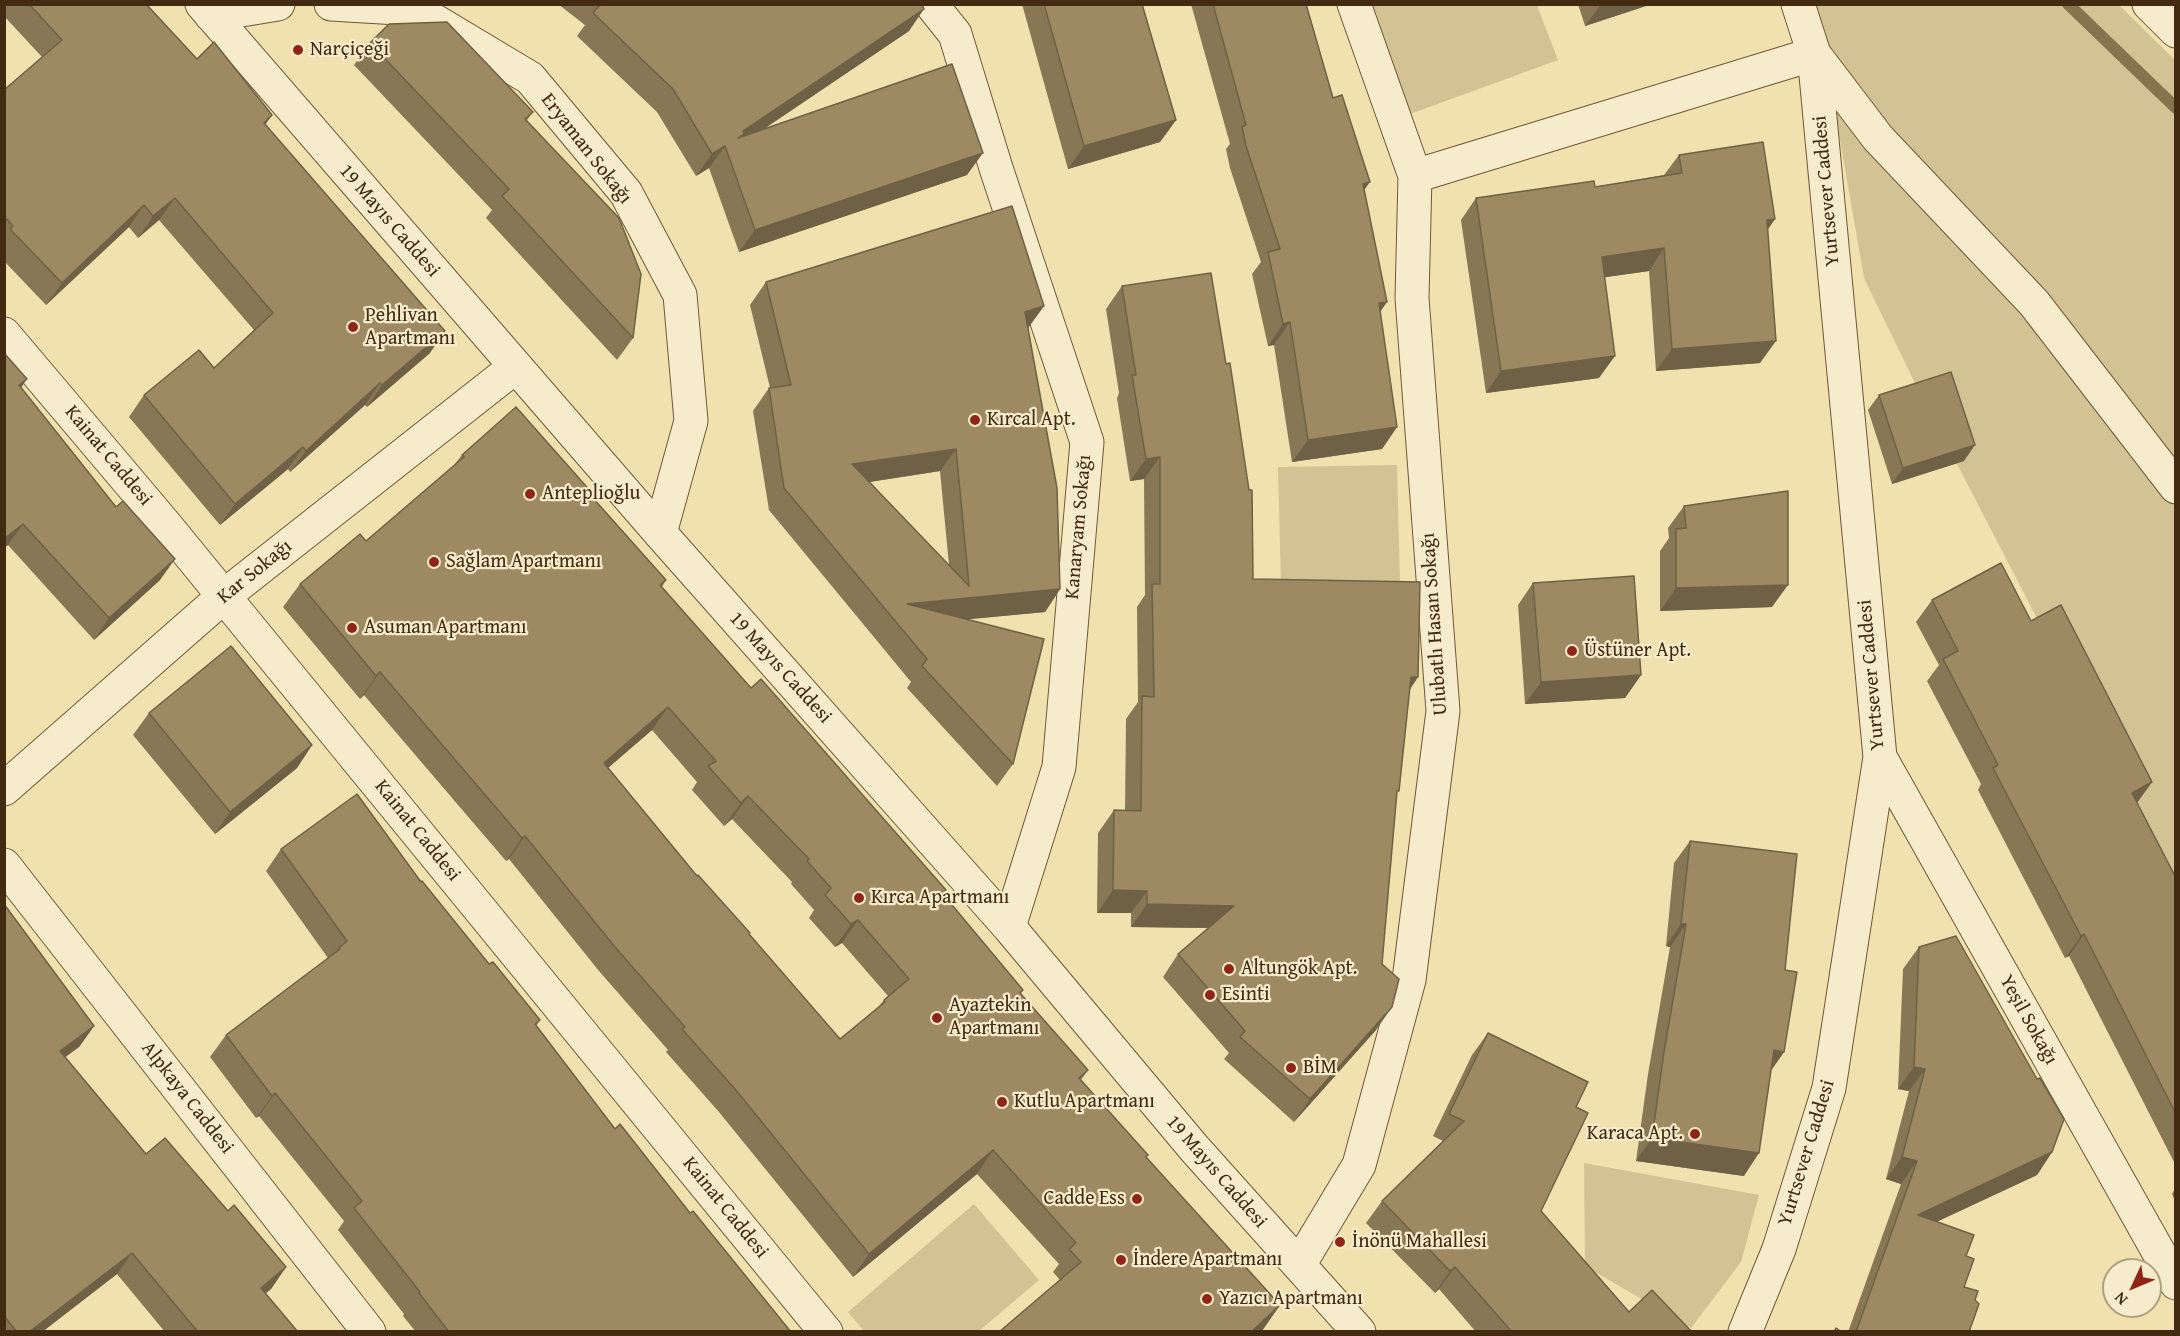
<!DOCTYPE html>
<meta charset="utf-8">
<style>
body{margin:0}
#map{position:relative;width:2180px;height:1336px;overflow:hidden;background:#f1e1af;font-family:"Gentium Book Plus",serif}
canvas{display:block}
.frame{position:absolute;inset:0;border:6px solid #422b10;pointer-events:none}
.north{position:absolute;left:2102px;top:1258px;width:60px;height:60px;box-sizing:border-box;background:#f6eccb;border:2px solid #ae9f80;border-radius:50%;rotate:226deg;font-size:16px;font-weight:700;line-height:24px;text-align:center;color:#422b10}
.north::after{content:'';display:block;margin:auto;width:21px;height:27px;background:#8f2418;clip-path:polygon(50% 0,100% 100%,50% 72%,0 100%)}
</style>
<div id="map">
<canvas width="2180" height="1336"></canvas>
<div class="frame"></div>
<div class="north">N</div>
</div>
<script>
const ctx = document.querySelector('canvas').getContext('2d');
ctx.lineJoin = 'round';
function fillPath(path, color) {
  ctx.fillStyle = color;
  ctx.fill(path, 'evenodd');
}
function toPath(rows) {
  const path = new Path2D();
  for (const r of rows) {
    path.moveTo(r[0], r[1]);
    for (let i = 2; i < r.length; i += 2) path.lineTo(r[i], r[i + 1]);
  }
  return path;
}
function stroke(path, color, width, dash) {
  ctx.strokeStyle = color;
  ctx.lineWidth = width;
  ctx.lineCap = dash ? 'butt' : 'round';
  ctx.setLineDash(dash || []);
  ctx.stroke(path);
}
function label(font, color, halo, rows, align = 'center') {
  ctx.font = font + ' "Gentium Book Plus",serif';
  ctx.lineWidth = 4.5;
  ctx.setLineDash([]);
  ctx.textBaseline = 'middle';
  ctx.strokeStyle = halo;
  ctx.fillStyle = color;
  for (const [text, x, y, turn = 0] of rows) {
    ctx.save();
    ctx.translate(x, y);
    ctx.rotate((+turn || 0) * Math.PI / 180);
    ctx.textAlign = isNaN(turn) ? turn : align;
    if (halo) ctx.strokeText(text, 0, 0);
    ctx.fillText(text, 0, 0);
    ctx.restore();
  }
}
const green = toPath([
 [1360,5,1537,5,1558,60,1402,117],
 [1813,5,2119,5,2175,60,2175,885,1912,377,1864,278,1821,30],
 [1397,465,1400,582,1281,585,1278,467],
 [1584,1163,1759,1195,1741,1262,1691,1328,1585,1266],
 [974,1204,1039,1280,979,1331,864,1331,848,1312]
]);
const stream = toPath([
 [2068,4,2176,108]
]);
const minor = toPath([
 [202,4,660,533,1009,927,1194,1148,1359,1332],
 [331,4,415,9,530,78,626,193,680,295,691,421,660,533],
 [931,4,955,34,996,168,1087,442,1059,767,1009,927],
 [2149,4,2176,31],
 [211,15,278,4],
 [1415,176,1814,54,1878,138,2034,303,2176,487],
 [4,334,163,522,826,1332],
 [1880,757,2176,1283],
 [4,789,224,596,515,367],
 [4,865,369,1332],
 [1299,1265,1359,1165,1409,980,1443,711,1412,298,1415,176,1354,4],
 [1745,1332,1779,1249,1829,1088,1880,757,1814,54,1798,4]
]);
const wall = toPath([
 [4,4,146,4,197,59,266,125,430,353,367,407,365,405,290,472,288,469,220,525,129,417,144,395,214,368,254,330,159,220,138,238,129,227,46,305,4,261,4,90,42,57,4,16],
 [558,4,922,4,909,31,763,129,967,175,739,252,709,168,696,176,657,112,577,36,585,25],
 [1022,4,1142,4,1176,120,1160,142,1068,169],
 [1191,4,1306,4,1333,98,1364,190,1380,312,1397,427,1382,449,1292,462,1274,345,1268,346,1252,274,1261,262,1230,168,1226,149,1230,144],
 [1578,4,1652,4,1585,26],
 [370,43,533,112,527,120,633,338,617,360,486,218,492,210,354,65],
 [1679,155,1775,219,1767,230,1760,363,1656,371,1649,271,1605,277,1599,378,1486,393,1461,220,1476,198,1595,187,1664,175],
 [766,282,1044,306,1028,328,1060,589,1045,612,967,619,1013,764,997,786,907,688,911,682,769,510,753,411,769,388,770,388,750,305],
 [940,471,949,565,869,482],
 [1122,286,1253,579,1418,677,1409,690,1397,794,1376,1030,1294,1122,1224,1059,1229,1053,1163,977,1178,954,1209,928,1131,927,1131,913,1097,913,1098,833,1114,810,1125,811,1126,719,1138,702,1137,607,1145,595,1144,479,1130,481,1117,398,1119,393,1106,309],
 [4,353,21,388,160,580,94,640,8,545,4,548],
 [1879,395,1964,461,1892,484,1868,410],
 [462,455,593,494,592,496,666,580,662,587,751,688,943,894,1020,994,1088,1070,1081,1080,1146,1158,1280,1305,1264,1328,1261,1332,999,1332,1060,1280,1053,1272,1059,1264,977,1174,853,1277,719,1112,666,1052,668,1050,599,971,509,859,506,861,364,695,360,699,283,607,300,584,366,541,454,465],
 [652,730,697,782,692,790,724,826,732,819,792,882,791,884,814,910,809,918,835,947,842,943,888,996,884,1000,878,1007,840,1039,749,934,697,876,608,768],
 [1684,506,1772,607,1660,611,1660,551,1669,538,1668,528],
 [1533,583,1641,675,1625,698,1525,704,1518,605],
 [1932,600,2031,621,2152,782,2137,803,2175,876,2175,1164,2069,956,2065,958,1978,790,1981,784,1927,681,1939,665,1916,622],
 [149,713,312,745,297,768,215,834,133,735],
 [1690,841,1785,970,1784,1052,1771,1071,1744,1176,1636,1161,1648,1074,1670,947,1666,946,1674,863],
 [281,849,421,882,489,964,540,1020,536,1026,615,1129,690,1213,791,1332,416,1332,403,1316,404,1314,338,1230,344,1221,259,1116,256,1118,210,1057,226,1035,328,958,266,871],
 [4,904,94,1026,79,1047,65,1057,146,1154,228,1211,286,1267,271,1289,265,1293,298,1332,165,1332,117,1274,42,1332,4,1332],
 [1919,947,2052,1152,2037,1175,1936,1222,1966,1256,1964,1287,1975,1300,1969,1332,1848,1332,1901,1184,1886,1179,1909,1091,1898,1089,1903,969],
 [1488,1033,1576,1107,1541,1211,1629,1312,1692,1332,1476,1332,1439,1289,1435,1293,1366,1223,1382,1201,1443,1141,1433,1136,1472,1055],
 [2175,1189,2175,1201,2172,1194]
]);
const shadedWall = toPath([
 [1601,4,1652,4,1585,26],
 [924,9,909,31,727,154,743,131],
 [272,115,257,137,264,123],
 [1176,120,1160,142,1068,169,1084,146],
 [725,146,709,168,696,176,712,154],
 [983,153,967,175,739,252,755,230],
 [1370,182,1354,204,1363,184],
 [175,198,159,220,138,238,153,216],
 [144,205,129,227,46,305,62,283],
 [1775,219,1760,241,1767,220],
 [1664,248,1649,271,1586,280,1602,257],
 [1387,302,1372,324,1379,303],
 [1044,306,1028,328,1025,312],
 [1290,322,1274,345,1268,346,1283,324],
 [445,331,430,353,367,407,382,385],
 [1776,341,1760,363,1656,371,1672,349],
 [1615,356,1599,378,1486,393,1501,371],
 [27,379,12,401,19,385],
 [380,383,365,405,290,472,306,451],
 [1397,427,1382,449,1292,462,1308,440],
 [1975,445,1964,461,1892,484,1903,468],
 [303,447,288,469,220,525,235,504],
 [956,449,940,471,837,487,852,464],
 [1160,457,1144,479,1130,481,1146,459],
 [23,524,8,545,4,548,4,539],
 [175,559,160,580,94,640,109,618],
 [1788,585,1772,607,1660,611,1676,588],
 [1060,589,1045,612,899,626,907,604],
 [380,672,364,695,360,699,376,676],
 [1641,675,1625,698,1525,704,1541,682],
 [1411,677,1418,677,1403,700],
 [668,707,652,730,587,786,604,763],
 [312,745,297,768,215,834,230,812],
 [2152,782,2136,804,2132,793],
 [748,796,732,819,724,826,741,803],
 [525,836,509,859,506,861,522,838],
 [1113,890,1147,891,1131,913,1097,913],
 [1147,904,1234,906,1218,928,1131,927],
 [858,920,842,943,835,947,851,924],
 [1681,924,1686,924,1670,947,1666,946],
 [2084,934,2069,956,2065,958,2081,936],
 [1392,1007,1376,1030,1294,1122,1310,1099],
 [94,1026,79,1047,45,1072,60,1051],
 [1774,1050,1784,1052,1768,1074],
 [1914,1067,1925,1069,1909,1091,1898,1089],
 [275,1093,259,1116,256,1118,272,1096],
 [1652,1138,1759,1153,1744,1176,1636,1161],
 [993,1150,977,1174,853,1277,869,1254],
 [2052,1152,2037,1175,1902,1238,1918,1215],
 [1902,1157,1917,1161,1901,1184,1886,1179],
 [132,1253,117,1274,42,1332,29,1332],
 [286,1267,271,1289,246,1310,261,1288],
 [1455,1267,1439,1289,1435,1293,1450,1271],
 [1280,1305,1264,1328,1261,1332,1251,1332]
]);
const building = toPath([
 [29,4,146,4,197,59,214,42,272,115,264,123,445,331,382,385,380,383,306,451,303,447,235,504,144,395,199,350,214,368,273,313,175,198,153,216,144,205,62,283,10,229,13,226,4,216,4,90,62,40,29,4],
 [601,4,922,4,924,9,743,131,744,134,738,138,952,64,983,153,755,230,725,146,712,154,673,89,593,13,601,4],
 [1044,4,1142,4,1176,120,1084,146,1044,4],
 [1213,4,1306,4,1333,98,1342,95,1370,182,1363,184,1387,302,1379,303,1397,427,1308,440,1290,322,1283,324,1268,252,1280,249,1246,146,1242,127,1246,125,1213,4],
 [447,22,533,112,525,119,619,218,641,274,633,338,502,196,509,189,370,43,389,24,447,22],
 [1763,142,1775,219,1767,220,1776,341,1672,349,1664,248,1602,257,1615,356,1501,371,1476,198,1594,181,1595,187,1682,173,1679,155,1763,142],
 [1012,206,1044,306,1025,312,1057,488,1060,589,907,604,1044,639,1013,764,922,666,927,659,784,488,769,388,791,385,766,282,1012,206],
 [956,449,969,586,852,464,956,449],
 [1211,273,1226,364,1230,363,1249,490,1252,490,1253,579,1420,582,1418,677,1411,677,1399,791,1397,791,1382,964,1399,979,1392,1007,1310,1099,1240,1037,1245,1031,1178,954,1234,906,1147,904,1147,891,1113,890,1114,810,1141,811,1142,696,1154,697,1152,584,1160,584,1160,457,1146,459,1132,375,1136,375,1122,286,1211,273],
 [4,353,27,379,19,385,116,507,123,501,175,559,109,618,23,524,4,539,4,353],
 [1951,372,1975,445,1903,468,1879,395,1951,372],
 [516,407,593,494,591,496,666,580,660,585,751,688,761,679,946,890,942,893,1023,990,1020,993,1088,1070,1079,1078,1148,1155,1146,1157,1280,1305,1251,1332,999,1332,1081,1262,1069,1249,1076,1243,993,1150,869,1254,735,1089,682,1029,685,1027,615,947,525,836,522,838,380,672,376,676,300,584,360,534,366,541,464,457,462,455,516,407],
 [668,707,716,761,708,766,741,803,748,796,809,859,807,861,831,888,825,895,851,924,858,920,909,979,884,1000,885,1002,840,1039,749,934,750,933,698,875,697,876,604,763,668,707],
 [1788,491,1788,585,1676,588,1676,529,1686,528,1684,506,1788,491],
 [2001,563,2031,621,2061,605,2152,782,2132,793,2175,876,2175,1112,2084,934,2081,936,1993,768,1998,765,1943,659,1958,651,1932,600,2001,563],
 [1634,576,1641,675,1541,682,1533,583,1634,576],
 [231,646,312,745,230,812,149,713,231,646],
 [357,794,421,882,422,881,489,964,493,962,540,1020,535,1024,615,1129,620,1124,690,1213,693,1211,791,1332,449,1332,419,1293,420,1292,354,1208,362,1201,275,1093,272,1096,226,1035,340,949,339,948,347,941,281,849,357,794],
 [1690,841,1797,854,1785,970,1797,972,1784,1052,1774,1050,1759,1153,1652,1138,1664,1052,1686,924,1681,924,1690,841],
 [4,904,94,1026,60,1051,146,1154,165,1138,228,1211,234,1205,286,1267,261,1288,298,1332,198,1332,132,1253,29,1332,17,1332,4,1316,4,904],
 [1956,936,2037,1079,2040,1078,2064,1119,2052,1152,1918,1215,1974,1235,1966,1256,1974,1259,1964,1287,1978,1291,1975,1300,1979,1304,1969,1332,1856,1332,1917,1161,1902,1157,1925,1069,1914,1067,1919,947,1956,936],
 [1488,1033,1588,1082,1576,1107,1588,1113,1541,1211,1629,1312,1652,1290,1692,1332,1512,1332,1455,1267,1450,1271,1382,1201,1464,1121,1449,1114,1488,1033],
 [1836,1328,1842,1332,1834,1332,1836,1328]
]);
const markers = [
 [298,50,6,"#8f2418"],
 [353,327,6,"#8f2418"],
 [975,420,6,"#8f2418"],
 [530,494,6,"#8f2418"],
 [434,562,6,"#8f2418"],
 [352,628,6,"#8f2418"],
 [1572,651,6,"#8f2418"],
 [859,898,6,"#8f2418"],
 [1229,969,6,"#8f2418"],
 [1210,995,6,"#8f2418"],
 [937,1018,6,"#8f2418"],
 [1291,1068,6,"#8f2418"],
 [1002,1102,6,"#8f2418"],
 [1695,1134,6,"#8f2418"],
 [1137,1199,6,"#8f2418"],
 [1340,1242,6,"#8f2418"],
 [1121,1260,6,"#8f2418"],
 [1207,1299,6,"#8f2418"]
];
const poiNames = [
 ["Narçiçeği",310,50],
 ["Pehlivan",365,316],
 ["Apartmanı",365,339],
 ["Kırcal Apt.",987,420],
 ["Anteplioğlu",542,494],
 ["Sağlam Apartmanı",446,562],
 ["Asuman Apartmanı",364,628],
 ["Üstüner Apt.",1584,651],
 ["Kırca Apartmanı",871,898],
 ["Altungök Apt.",1241,969],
 ["Esinti",1222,995],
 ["Ayaztekin",949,1006],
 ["Apartmanı",949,1029],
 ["BİM",1303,1068],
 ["Kutlu Apartmanı",1014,1102],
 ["Karaca Apt.",1683,1134,"right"],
 ["Cadde Ess",1125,1199,"right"],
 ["İnönü Mahallesi",1352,1242],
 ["İndere Apartmanı",1133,1260],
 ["Yazıcı Apartmanı",1219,1299]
];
const streetNames = [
 ["Eryaman Sokağı",586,149,52],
 ["Yurtsever Caddesi",1827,191,-95],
 ["19 Mayıs Caddesi",389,221,49],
 ["Kainat Caddesi",108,456,50],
 ["Kanaryam Sokağı",1079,527,-85],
 ["Kar Sokağı",255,572,-39],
 ["Ulubatlı Hasan Sokağı",1435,624,-94],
 ["19 Mayıs Caddesi",780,668,48],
 ["Yurtsever Caddesi",1872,675,-95],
 ["Kainat Caddesi",417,831,51],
 ["Yeşil Sokağı",2028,1020,61],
 ["Alpkaya Caddesi",187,1098,52],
 ["Yurtsever Caddesi",1807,1153,-73],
 ["19 Mayıs Caddesi",1216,1172,49],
 ["Kainat Caddesi",725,1208,51]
];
fillPath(green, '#d3c294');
stroke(stream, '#88734f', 12);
stroke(minor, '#6e5838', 35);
stroke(minor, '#f6eccb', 33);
fillPath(wall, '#877755');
fillPath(shadedWall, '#6e6145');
fillPath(building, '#9d8a63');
stroke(building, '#6e6145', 1.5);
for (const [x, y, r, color] of markers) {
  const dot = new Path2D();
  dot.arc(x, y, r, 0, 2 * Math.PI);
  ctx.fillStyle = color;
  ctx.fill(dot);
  stroke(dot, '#f6eccb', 2);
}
label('20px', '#422b10', '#f6eccb', poiNames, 'left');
label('20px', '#422b10', '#f6eccb', streetNames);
</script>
